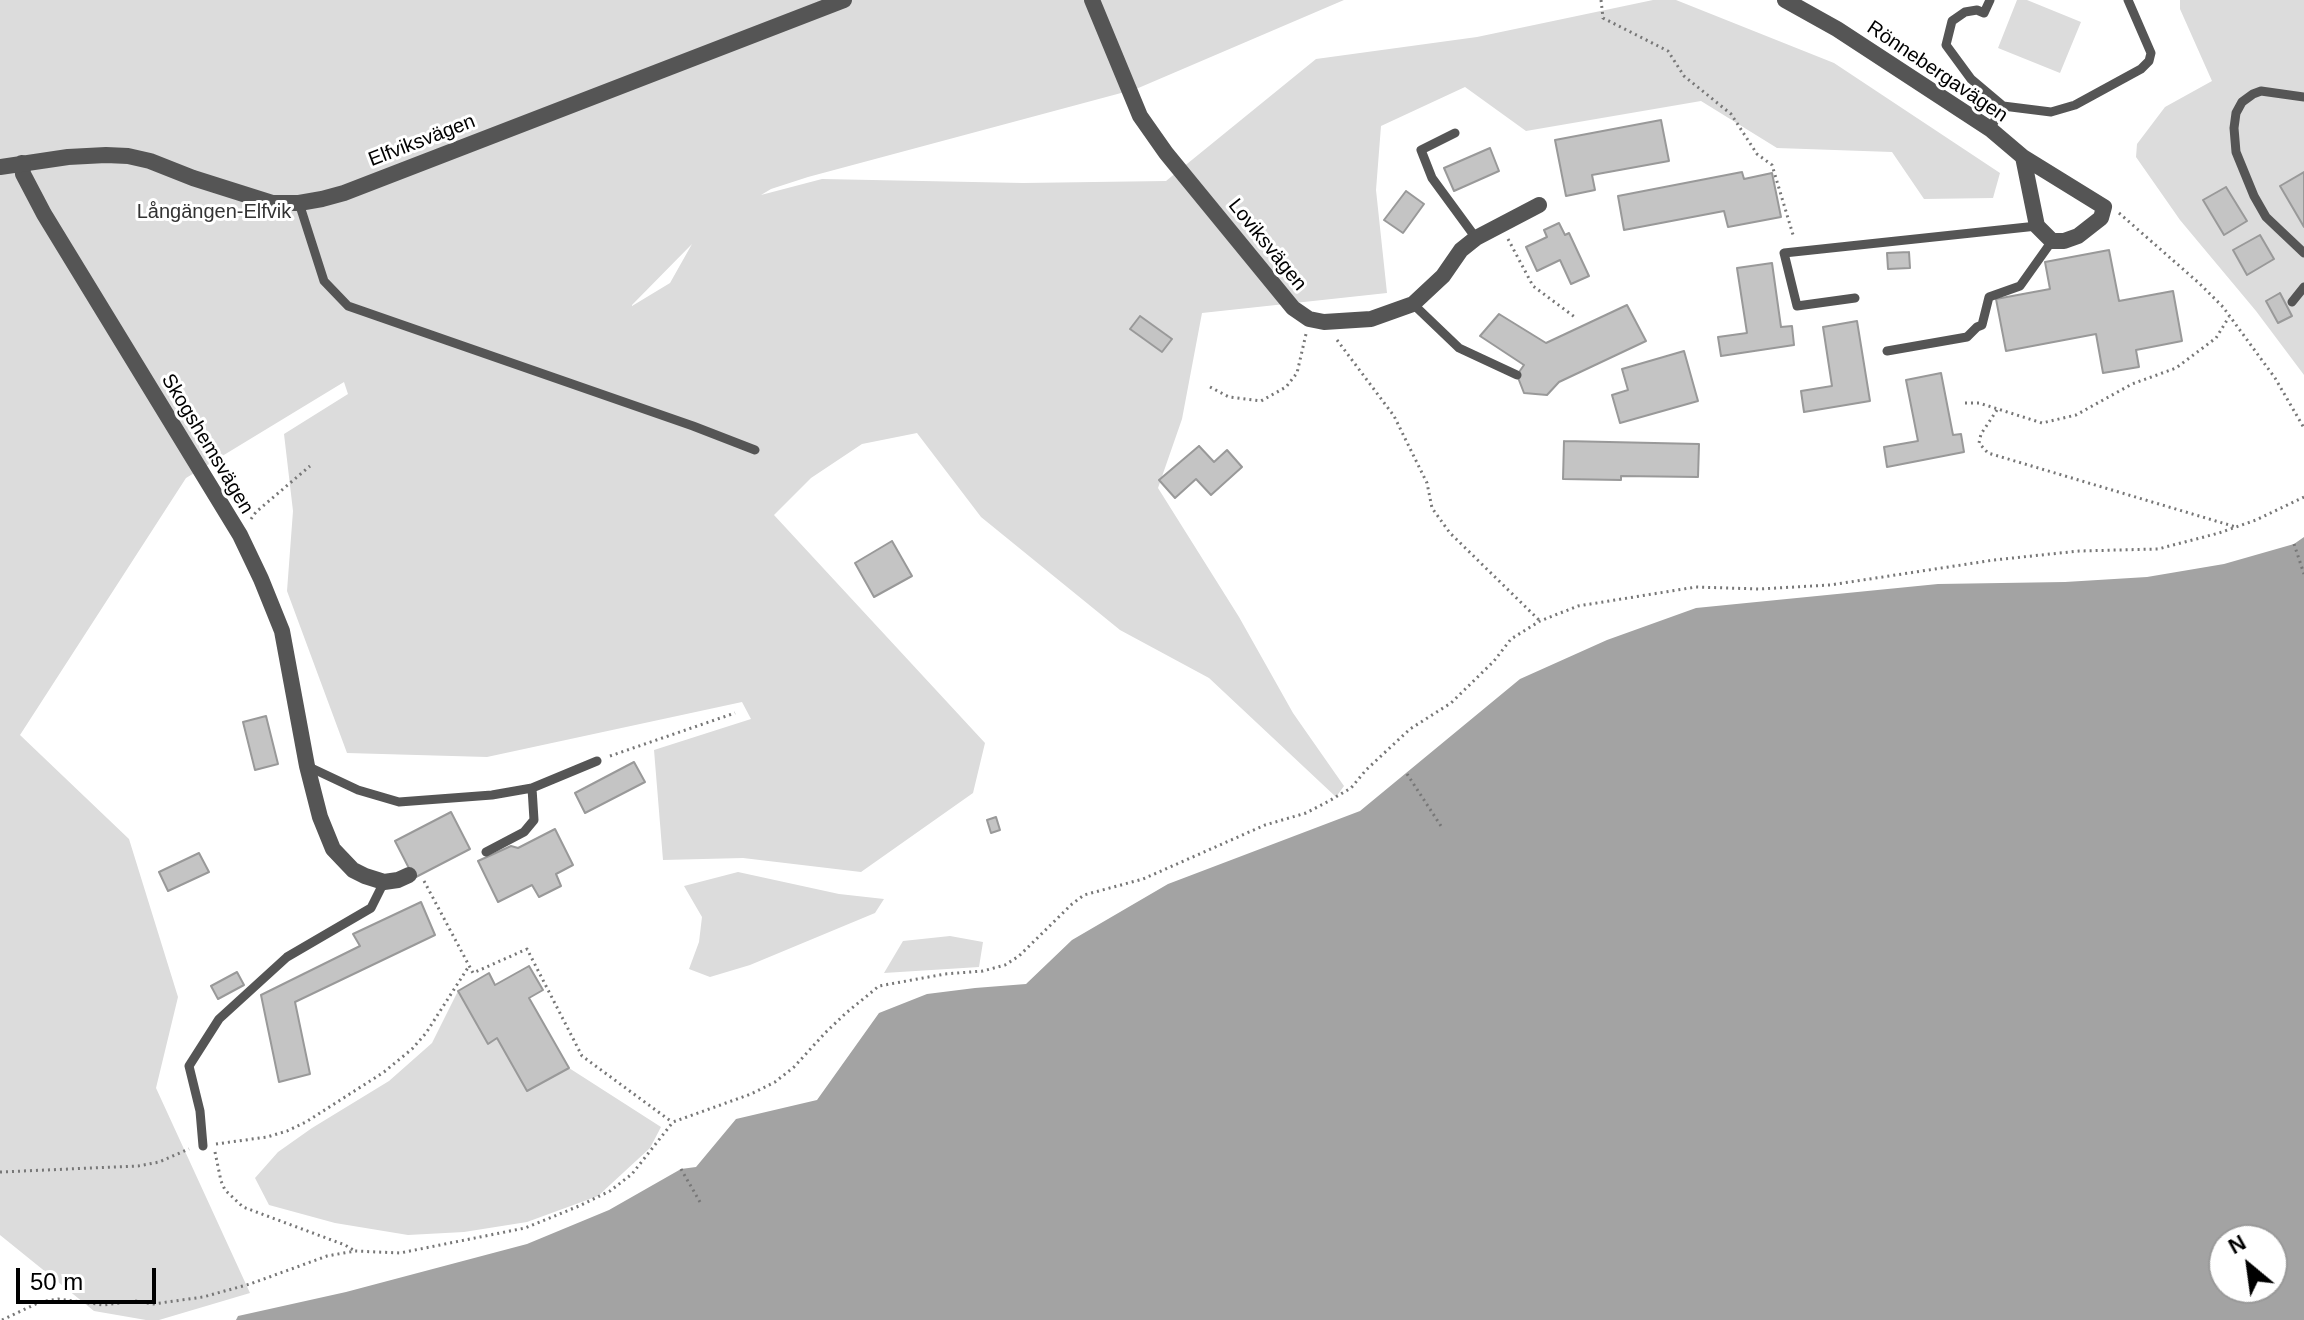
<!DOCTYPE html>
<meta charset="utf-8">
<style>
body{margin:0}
#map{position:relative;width:2304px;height:1320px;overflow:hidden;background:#fff;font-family:Arial,sans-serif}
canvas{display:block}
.north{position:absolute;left:2208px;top:1224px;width:80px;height:80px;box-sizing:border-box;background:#fff;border:2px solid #999;border-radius:50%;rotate:331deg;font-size:22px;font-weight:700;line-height:32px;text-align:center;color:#000}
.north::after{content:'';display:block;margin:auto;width:28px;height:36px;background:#000;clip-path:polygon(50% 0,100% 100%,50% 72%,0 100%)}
.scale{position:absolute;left:16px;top:1268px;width:140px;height:36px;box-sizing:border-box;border:4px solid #000;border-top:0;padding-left:10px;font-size:24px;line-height:28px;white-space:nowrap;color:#000;-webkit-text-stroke:6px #fff;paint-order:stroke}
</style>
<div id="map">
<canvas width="2304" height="1320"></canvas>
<div class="north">N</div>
<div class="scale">50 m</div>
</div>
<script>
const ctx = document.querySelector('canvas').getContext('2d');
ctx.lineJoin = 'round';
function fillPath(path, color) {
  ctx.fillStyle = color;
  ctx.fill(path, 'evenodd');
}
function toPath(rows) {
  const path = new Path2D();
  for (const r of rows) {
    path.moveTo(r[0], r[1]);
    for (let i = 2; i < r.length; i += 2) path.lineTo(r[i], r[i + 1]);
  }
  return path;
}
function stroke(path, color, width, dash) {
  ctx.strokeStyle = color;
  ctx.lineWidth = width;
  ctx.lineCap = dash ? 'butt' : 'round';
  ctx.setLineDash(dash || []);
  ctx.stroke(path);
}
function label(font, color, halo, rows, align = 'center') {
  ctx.font = font + ' Arial,sans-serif';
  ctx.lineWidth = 6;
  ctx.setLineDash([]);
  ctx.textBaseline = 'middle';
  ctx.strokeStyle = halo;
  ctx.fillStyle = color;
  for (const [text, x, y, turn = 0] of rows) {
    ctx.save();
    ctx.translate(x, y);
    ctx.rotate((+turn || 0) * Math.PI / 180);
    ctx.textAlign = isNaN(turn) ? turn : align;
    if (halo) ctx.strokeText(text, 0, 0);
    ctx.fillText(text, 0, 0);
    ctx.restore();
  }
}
const green = toPath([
 [0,0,1344,0,1136,89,808,177,771,189,761,195,822,179,1023,183,1166,181,1316,59,1477,37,1653,0,1676,0,1834,63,2000,173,1993,198,1924,199,1892,152,1777,148,1701,101,1526,131,1465,87,1381,126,1376,190,1387,293,1202,313,1182,419,1158,488,1239,617,1293,713,1344,786,1336,797,1209,678,1120,630,981,517,917,433,862,444,811,478,774,515,985,743,973,793,861,872,743,858,663,860,654,750,751,719,742,702,487,757,347,753,287,591,293,511,284,434,348,394,344,382,186,478,20,735,129,839,178,997,156,1088,250,1293,159,1320,146,1320,94,1311,0,1235],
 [692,244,670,283,632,306,632,305],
 [2017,0,2027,0,2081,22,2060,73,1998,48],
 [2180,0,2304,0,2304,375,2256,311,2180,220,2136,157,2137,144,2165,107,2212,81,2180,9],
 [738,872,839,894,884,899,875,913,750,965,710,977,689,969,699,942,702,917,684,886],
 [950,936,983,942,979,967,884,973,903,941],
 [458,991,487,1043,497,1038,569,1068,661,1127,650,1148,598,1196,527,1222,464,1232,408,1235,335,1223,269,1205,255,1178,278,1152,312,1128,389,1081,432,1043]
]);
const water = toPath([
 [2304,537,2304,1320,236,1320,238,1316,346,1292,527,1244,609,1210,681,1169,696,1167,736,1119,817,1100,879,1013,927,994,975,988,1026,984,1072,940,1168,884,1360,811,1520,679,1607,640,1696,608,1938,584,2065,582,2147,577,2224,564,2294,544],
 [2224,1240,2272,1240,2272,1288,2224,1288]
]);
const building = toPath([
 [1661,120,1669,161,1592,175,1595,190,1566,196,1555,140,1661,120],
 [1490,148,1499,171,1454,191,1444,168,1490,148],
 [1742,172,1744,179,1772,173,1781,217,1728,227,1724,211,1624,230,1618,196,1742,172],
 [2304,172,2304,227,2280,186,2304,172],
 [2226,187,2247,221,2224,235,2203,200,2226,187],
 [1406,191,1424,204,1403,233,1384,220,1406,191],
 [1559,223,1565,235,1569,233,1589,276,1571,284,1560,260,1537,271,1526,247,1547,237,1544,230,1559,223],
 [2260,235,2274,259,2247,275,2233,250,2260,235],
 [2109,250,2119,301,2173,291,2182,341,2136,350,2139,367,2103,373,2096,334,2006,351,1996,299,2050,289,2045,262,2109,250],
 [1909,252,1910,268,1888,269,1887,253,1909,252],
 [1772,263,1781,327,1792,326,1794,345,1721,356,1718,337,1747,333,1737,268,1772,263],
 [2280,293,2292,316,2278,323,2266,301,2280,293],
 [1627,305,1646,341,1559,382,1547,395,1524,393,1517,375,1524,365,1480,336,1499,314,1546,343,1627,305],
 [1140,316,1172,339,1162,352,1130,329,1140,316],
 [1857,321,1870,401,1804,412,1801,391,1832,386,1823,327,1857,321],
 [1684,351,1698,401,1620,423,1612,395,1628,390,1622,369,1684,351],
 [1941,373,1953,435,1961,434,1964,452,1887,467,1884,447,1918,441,1906,380,1941,373],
 [1564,441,1699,444,1698,477,1621,476,1621,480,1563,479,1564,441],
 [1199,446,1214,462,1227,450,1242,467,1211,495,1196,479,1175,498,1159,480,1199,446],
 [892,541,912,576,874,597,855,563,892,541],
 [266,716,278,764,255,770,243,722,266,716],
 [634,762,645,782,585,813,575,793,634,762],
 [451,812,470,849,414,878,395,841,451,812],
 [996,817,1000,830,991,833,987,820,996,817],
 [555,829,573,865,556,874,561,886,539,897,532,885,498,902,478,861,511,846,518,848,555,829],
 [199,853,209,872,168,891,159,872,199,853],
 [421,902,435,935,295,1002,310,1074,279,1082,261,995,360,946,353,934,421,902],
 [529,966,543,990,529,998,569,1068,527,1091,497,1038,488,1044,458,991,489,973,495,985,529,966],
 [237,972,244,985,218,999,211,986,237,972]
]);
const path = toPath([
 [1601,0,1603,18,1668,51,1684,76,1731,114,1757,154,1772,165,1794,238],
 [2119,213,2200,284,2223,307,2275,378,2304,428],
 [1508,239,1533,286,1576,318],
 [1337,340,1394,416,1427,483,1432,508,1450,533,1540,621],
 [1210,387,1229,397,1261,401,1286,387,1297,373,1306,334],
 [1965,403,1979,403,2042,423,2076,415,2132,384,2176,368,2216,338,2229,317],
 [1997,410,1981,434,1979,443,1988,453,2236,527],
 [251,519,256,512,310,466],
 [2294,544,2304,574],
 [610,756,735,713],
 [1407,774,1441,826],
 [424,881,473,973,527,949,582,1056,672,1122],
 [216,1144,267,1137,287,1131,306,1122,384,1072,412,1049,426,1033,469,966],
 [215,1152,221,1181,225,1190,243,1207,345,1245,355,1251],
 [681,1169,700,1202],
 [0,1172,138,1166,159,1162,189,1149],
 [2,1320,40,1302,58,1299,104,1305,135,1301,153,1304,203,1297,250,1284,327,1256,355,1251,400,1253,525,1228,579,1206,610,1191,632,1174,673,1122,751,1094,775,1082,794,1067,825,1033,846,1013,879,986,945,974,983,971,1005,965,1019,956,1072,904,1084,895,1143,879,1265,825,1306,813,1329,801,1351,788,1366,770,1410,729,1451,703,1494,661,1511,639,1540,621,1578,606,1696,587,1759,589,1830,585,1994,560,2079,551,2158,549,2219,533,2256,520,2304,497]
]);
const service = toPath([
 [2304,97,2261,91,2253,94,2242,102,2236,113,2234,128,2236,152,2254,196,2266,217,2304,253],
 [2003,106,2051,112,2075,105,2141,69,2149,61,2151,53,2128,0],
 [1990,129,2003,106,1971,79,1946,45,1952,21,1965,12,1977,10,1984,13,1990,0],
 [1455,133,1421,150,1432,178,1476,238],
 [299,203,324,281,348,306,693,426,755,450],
 [1855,298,1797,306,1784,253,2037,226],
 [2292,302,2304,287],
 [1413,304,1459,348,1517,375],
 [1887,351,1967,337,1977,327,1982,325,1989,297,2020,286,2052,241],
 [307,766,358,790,399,802,492,795,532,788,597,761],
 [486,852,524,832,534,820,532,788],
 [203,1146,200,1111,189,1066,219,1019,287,957,371,908,384,882]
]);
const minor = toPath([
 [1092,0,1140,116,1166,153,1293,308,1309,319,1324,322,1371,319,1413,304,1443,276,1461,250,1476,238,1539,205],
 [1785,0,1837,29,1990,129,2023,157,2104,207,2101,218,2078,236,2064,241,2052,241,2037,226,2023,157],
 [22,163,23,174,44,214,240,535,261,579,282,631,307,766,320,817,333,849,353,870,365,876,384,882,398,880,409,875]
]);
const tertiary = toPath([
 [0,167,68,157,106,155,128,156,150,161,193,178,272,203,299,203,322,199,344,193,844,0]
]);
const streetNames = [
 ["Rönnebergavägen",1937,72,34],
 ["Elfviksvägen",422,141,-21],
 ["Loviksvägen",1267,245,51],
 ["Skogshemsvägen",207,444,59]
];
const parkNames = [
 ["Långängen-Elfvik",214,212]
];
fillPath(green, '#dcdcdc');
fillPath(water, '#a3a3a3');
fillPath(building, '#c4c4c4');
stroke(building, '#999', 2);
stroke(path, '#777', 3, [2, 4]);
stroke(service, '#555', 9);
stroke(minor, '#555', 16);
stroke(tertiary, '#555', 16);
label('20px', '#000', '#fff', streetNames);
label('20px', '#333', '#fff', parkNames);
</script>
